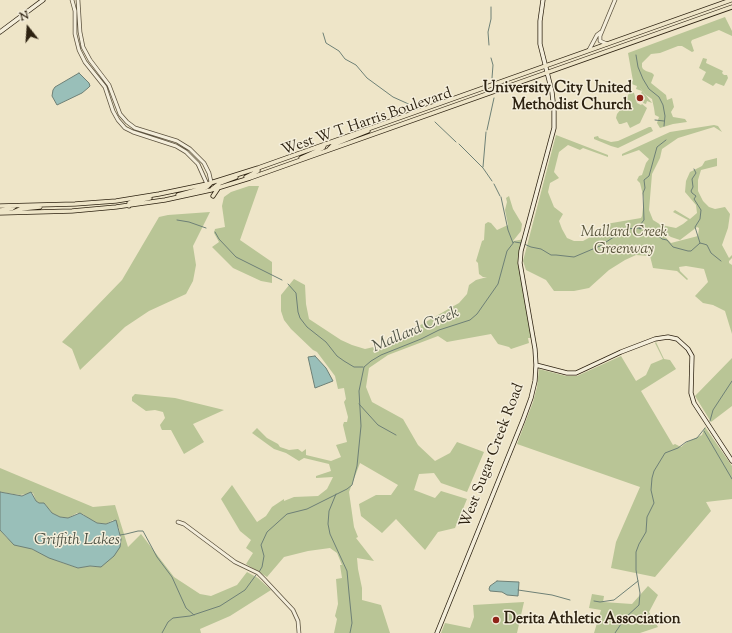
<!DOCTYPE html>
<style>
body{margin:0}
#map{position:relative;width:732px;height:633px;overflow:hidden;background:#eee5c8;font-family:"Sorts Mill Goudy",serif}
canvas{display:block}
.north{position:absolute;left:8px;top:8px;width:40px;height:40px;-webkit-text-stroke:3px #f4eedb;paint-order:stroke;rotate:343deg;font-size:11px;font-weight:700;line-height:16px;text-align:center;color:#2d2211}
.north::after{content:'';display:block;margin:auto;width:14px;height:18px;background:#2d2211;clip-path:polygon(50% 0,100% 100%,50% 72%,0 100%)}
</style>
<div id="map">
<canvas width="732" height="633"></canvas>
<div class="north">N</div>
</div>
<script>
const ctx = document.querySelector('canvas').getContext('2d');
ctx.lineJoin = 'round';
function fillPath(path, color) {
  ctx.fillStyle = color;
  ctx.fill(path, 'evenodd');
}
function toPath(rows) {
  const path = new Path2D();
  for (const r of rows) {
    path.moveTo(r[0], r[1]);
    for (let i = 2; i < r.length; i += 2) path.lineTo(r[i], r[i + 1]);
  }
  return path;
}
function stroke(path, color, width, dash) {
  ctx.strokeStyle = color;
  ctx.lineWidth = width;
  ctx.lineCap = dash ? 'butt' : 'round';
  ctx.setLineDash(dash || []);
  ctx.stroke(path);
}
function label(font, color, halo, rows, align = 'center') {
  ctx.font = font + ' "Sorts Mill Goudy",serif';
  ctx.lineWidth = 3;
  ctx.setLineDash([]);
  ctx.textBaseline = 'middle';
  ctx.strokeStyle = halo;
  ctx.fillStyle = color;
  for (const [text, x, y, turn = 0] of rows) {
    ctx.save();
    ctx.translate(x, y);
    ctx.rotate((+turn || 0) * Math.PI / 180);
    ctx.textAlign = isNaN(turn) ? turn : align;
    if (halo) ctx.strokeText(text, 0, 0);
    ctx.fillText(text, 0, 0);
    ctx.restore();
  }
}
const green = toPath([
 [725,17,732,31,732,36,719,30,692,40,691,42,694,51,692,52,682,46,678,46,660,53,651,54,642,63,642,67,643,69,646,71,652,73,654,75,651,83,666,95,667,100,672,98,674,107,671,112,673,117,685,119,687,122,673,124,660,128,657,123,659,117,655,115,654,108,652,99,646,95,637,84,652,103,647,101,646,104,643,103,645,98,640,96,642,91,636,89,637,86,629,83,630,81,633,81,628,53],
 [703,58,707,59,706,63,723,71,722,73,724,75,727,75,728,78,724,86,716,83,713,86,702,80,706,72,699,68],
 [630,91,634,93,637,103,641,105,642,104,647,108,640,123,630,128,627,122,621,124,619,124,616,118,617,114,621,109,623,99,626,100],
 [714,125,718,126,722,132,714,127,678,138,662,149,660,158,652,174,649,210,653,220,661,225,676,228,683,224,688,220,673,212,675,210,690,219,697,213,696,205,685,192,686,181,690,172,702,166,705,161,717,158,717,166,701,170,698,180,698,191,703,201,709,207,715,209,725,207,730,214,728,228,722,245,729,258,732,255,732,258,729,261,729,263,732,265,732,334,725,311,713,305,703,303,695,296,708,282,704,269,686,266,679,267,680,271,688,279,687,280,677,271,653,268,650,256,636,255,625,260,609,270,589,288,574,291,554,291,546,280,526,270,523,261,556,135,608,155,608,157,583,148,580,150,568,145,559,152,554,172,559,178,550,183,548,192,554,207,563,214,559,221,562,229,567,238,574,241,583,241,596,234,601,230,606,224,641,218,642,216,644,199,640,183,637,180,639,176,642,175,646,163,649,159,639,150,622,156,622,154,670,132],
 [697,227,699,228,698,236,671,243,657,228,671,237,680,240],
 [649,127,651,127,653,131,618,148,611,146,594,139,594,137,598,136,599,138,611,142,618,141],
 [249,186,259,186,240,240,272,262,272,283,261,281,233,268,212,247,219,242,214,233,215,229,225,227,222,206,224,197,231,192],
 [509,196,513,209,522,224,521,231,513,241,525,239,520,263,534,338,528,338,529,343,511,349,509,347,498,344,491,334,447,342,438,336,388,355,369,368,366,387,372,402,403,419,418,445,435,461,450,453,457,442,484,452,467,492,441,483,434,473,419,474,414,490,435,498,441,491,467,499,455,528,438,532,425,550,396,519,382,533,361,516,359,504,376,495,391,495,398,485,360,463,349,492,354,527,358,537,356,538,374,561,357,558,358,569,362,588,362,600,381,605,390,633,334,633,337,619,335,616,338,604,336,579,342,578,340,565,342,565,337,553,330,548,308,551,284,557,267,577,246,564,253,553,246,548,251,540,240,531,221,499,232,485,257,522,266,516,272,507,284,499,284,501,294,497,318,496,327,489,333,477,316,478,316,476,331,471,329,464,304,458,299,461,286,453,274,449,252,433,257,428,267,438,278,444,280,447,289,450,298,449,302,452,306,449,306,455,331,461,341,457,336,445,347,442,343,425,344,422,347,422,348,417,344,402,346,399,344,388,338,389,335,376,317,352,313,350,291,329,284,320,281,311,281,295,294,279,305,285,306,304,309,319,341,340,352,345,365,349,387,344,459,303,467,294,469,285,476,280,487,277,483,277,479,274,478,263,476,261,482,241,484,240,485,224,488,222,491,223,497,230,508,225,505,210,507,202,506,198],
 [210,212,193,246,196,265,193,281,186,294,149,311,125,327,80,370,72,349,62,342,122,280,159,217,168,215],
 [656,342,664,359,670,360,676,369,641,391,673,445,675,444,681,447,687,442,702,435,705,427,732,466,732,499,706,502,711,511,655,577,611,568,616,542,640,487,517,444,533,402,537,387,539,369,566,376,577,376,621,356,636,381,646,375,651,364,663,359,655,343],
 [732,358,732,406,711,422,695,396],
 [135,394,175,398,224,410,193,424,204,442,184,454,171,430,162,430,161,428,160,425,165,418,163,412,155,410,146,411,132,401,132,397],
 [0,468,93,507,115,505,128,547,141,534,174,577,200,594,211,596,237,585,247,572,258,578,271,590,230,616,200,629,201,633,0,633,0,530,7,538,60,562,78,568,90,566,97,567,121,539,119,528,113,520,106,524,97,523,88,518,83,514,77,513,68,518,60,517,52,513,44,503,39,503,36,501,33,493,20,495,0,492],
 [648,586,658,595,649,612,658,627,640,633,594,633,601,610,589,608,592,594,604,596,603,602,632,604],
 [524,602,517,633,441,633,445,623,470,628,474,617,473,605]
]);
const water = toPath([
 [79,73,89,83,90,86,88,88,82,93,57,105,52,96,53,90,55,87,79,73],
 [315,356,326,368,333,381,315,388,308,357,315,356],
 [0,492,22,496,31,492,36,501,39,503,44,503,52,513,60,517,68,518,80,513,97,523,106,524,116,520,121,539,120,547,114,556,101,567,90,566,78,568,49,558,32,549,14,545,0,530,0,492],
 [497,581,519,582,518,596,507,595,502,592,490,591,489,589,490,586,497,581]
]);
const stream = toPath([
 [323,33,326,43,339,51,345,59,356,65,367,78,393,97,413,106],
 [489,45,488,32,491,19,491,7],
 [636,55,638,67,643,79,649,89,659,97,663,105,665,116,664,126],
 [491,58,493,65,492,78],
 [655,120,664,121],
 [435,122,456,142],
 [487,130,494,98],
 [459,144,483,168,492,181],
 [483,167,486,132],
 [694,169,696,173,692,179,693,187,691,191,692,193,696,196,694,199,701,210,700,219,695,227,700,243],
 [494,184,500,196],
 [501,197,508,230,513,243,514,242],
 [177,220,189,222,206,228],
 [640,229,640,225,644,220,643,193,645,188,644,180,649,176,657,147,666,140],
 [215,232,219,239,236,257,282,280],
 [515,242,521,243],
 [524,244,531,247,541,249,551,255,556,255,574,257,600,246,626,229,638,228,652,230,662,239,667,240,673,247,688,251,691,251,700,243,704,244,707,245,711,253,721,261],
 [288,284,296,293,298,312,300,318,307,327,326,342,337,356,344,361,354,367,363,367],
 [359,404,378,425,396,435],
 [710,421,713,410,732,381],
 [704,431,732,479],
 [336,494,329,511,328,524,330,534,347,571,349,593,352,623,350,633],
 [120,535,126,534,138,531,143,531,157,557,172,577,186,608,194,615],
 [259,572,262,567,264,556,261,545,267,532,287,514,307,509,347,489,352,485,357,466,361,426,359,391,364,367,371,361,381,355,421,339,439,330,470,320,477,314,498,284,507,251,514,242],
 [518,590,552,595,570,600],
 [594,601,600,602,614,600,638,581],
 [162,633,168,622,173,618,190,616,220,606,245,590,256,575],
 [615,633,625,618,639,605,640,593,636,570,636,552,639,544,646,532,647,517,654,503,651,490,652,478,654,471,665,453,678,448,686,442,697,438,705,428]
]);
const tertiary = toPath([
 [72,0,75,11,75,34,79,50,85,62,105,87,113,111,118,120,125,128,133,132,176,146,186,152,198,164,207,184],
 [78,0,80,32,83,47,90,60,109,85,120,114,127,122,135,128,177,141,190,149,204,163,209,173,211,182],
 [607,44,600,41,600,36,615,0],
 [589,50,597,35,601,32],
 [178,522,184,524,235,562,258,573,264,579,293,610,298,621,299,633]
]);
const secondary = toPath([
 [0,32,43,0],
 [536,365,567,373,576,373,621,352,655,339,668,337,677,339,688,349,692,356,691,393,694,403,732,461],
 [437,633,523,420,531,398,535,381,536,365,535,349,520,263,521,251,554,128,554,110,552,92,540,44,540,21,543,0]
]);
const primary = toPath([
 [329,149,333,145,368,131],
 [301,158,323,148,325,144],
 [246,177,258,171,258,168],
 [212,189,220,183,236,177],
 [178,195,207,187,211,183],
 [213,196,219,187],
 [0,206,75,204,116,201,159,194,207,184,258,168,731,0],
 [129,206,129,203,132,202,150,198],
 [0,210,11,209,15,206],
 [13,212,20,209,40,207],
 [0,213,72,211,116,207,165,200,211,190,250,178,732,7]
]);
const markers = [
 [640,98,4,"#8f2418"],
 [496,620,4,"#8f2418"]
];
const poiNames = [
 ["University City United",632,89],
 ["Methodist Church",632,106],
 ["Derita Athletic Association",504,620,"left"]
];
const streetNames = [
 ["West W T Harris Boulevard",367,123,-19],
 ["West Sugar Creek Road",493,456,-69]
];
const parkNames = [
 ["Mallard Creek",624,233],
 ["Greenway",624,250]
];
const waterNames = [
 ["Mallard Creek",416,331,-23],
 ["Griffith Lakes",77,541]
];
fillPath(green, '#b9c596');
fillPath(water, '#99bfb9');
stroke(water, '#6e8076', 1);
stroke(stream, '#6e8076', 1);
stroke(tertiary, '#5d533f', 4.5);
stroke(secondary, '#2d2211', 5);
stroke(primary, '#2d2211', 5);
stroke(tertiary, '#f4eedb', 3);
stroke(secondary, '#f4eedb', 3.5);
stroke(primary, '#eee5c8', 3.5);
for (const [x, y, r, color] of markers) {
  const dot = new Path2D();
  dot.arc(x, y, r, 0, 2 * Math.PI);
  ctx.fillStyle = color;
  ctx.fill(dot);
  stroke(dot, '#f4eedb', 1.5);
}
label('bold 15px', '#2d2211', '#f4eedb', poiNames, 'right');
label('15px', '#2d2211', '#f4eedb', streetNames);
label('italic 15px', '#575339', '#f4eedb', parkNames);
label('italic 16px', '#4d5143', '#f4eedb', waterNames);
</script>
